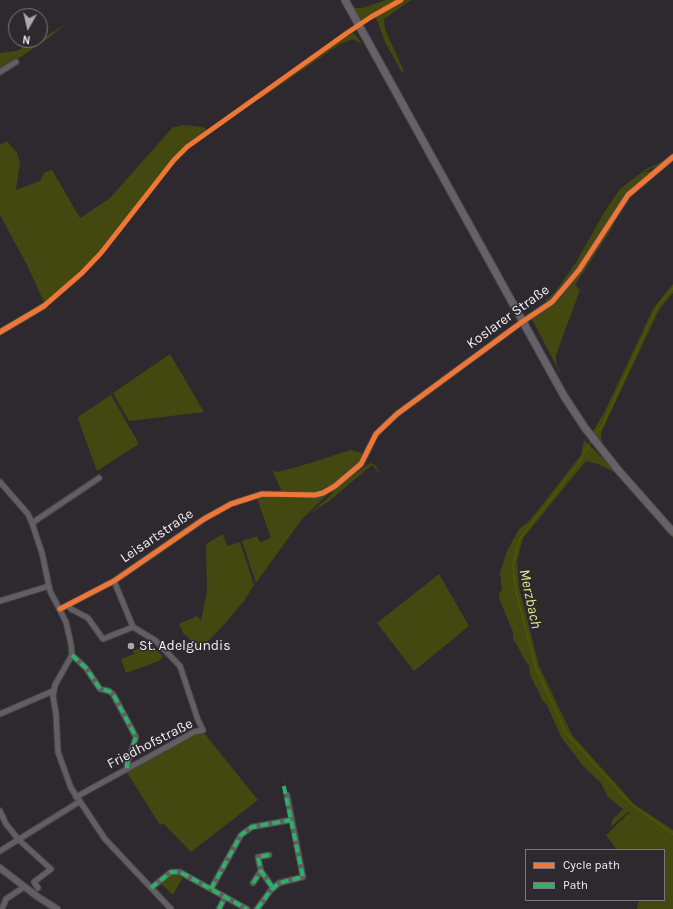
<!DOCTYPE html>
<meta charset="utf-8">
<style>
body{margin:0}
#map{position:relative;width:673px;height:909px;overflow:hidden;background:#2d292e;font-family:Karla,sans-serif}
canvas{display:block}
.legend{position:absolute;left:525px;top:849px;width:140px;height:52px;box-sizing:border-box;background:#2e282f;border:1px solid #7c777d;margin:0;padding:5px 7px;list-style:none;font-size:12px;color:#f2edf3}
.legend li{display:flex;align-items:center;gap:8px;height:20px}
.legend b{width:20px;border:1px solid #7c777d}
.north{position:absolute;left:8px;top:8px;width:40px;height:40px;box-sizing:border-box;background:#2e282f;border:1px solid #7c777d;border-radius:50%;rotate:188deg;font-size:11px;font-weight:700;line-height:16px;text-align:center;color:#f2edf3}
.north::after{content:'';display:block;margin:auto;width:14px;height:18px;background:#ada8ae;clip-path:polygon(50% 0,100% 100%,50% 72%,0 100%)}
</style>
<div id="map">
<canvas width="673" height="909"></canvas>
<ul class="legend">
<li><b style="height:5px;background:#f07635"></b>Cycle path</li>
<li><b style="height:5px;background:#2db169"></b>Path</li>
</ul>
<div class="north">N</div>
</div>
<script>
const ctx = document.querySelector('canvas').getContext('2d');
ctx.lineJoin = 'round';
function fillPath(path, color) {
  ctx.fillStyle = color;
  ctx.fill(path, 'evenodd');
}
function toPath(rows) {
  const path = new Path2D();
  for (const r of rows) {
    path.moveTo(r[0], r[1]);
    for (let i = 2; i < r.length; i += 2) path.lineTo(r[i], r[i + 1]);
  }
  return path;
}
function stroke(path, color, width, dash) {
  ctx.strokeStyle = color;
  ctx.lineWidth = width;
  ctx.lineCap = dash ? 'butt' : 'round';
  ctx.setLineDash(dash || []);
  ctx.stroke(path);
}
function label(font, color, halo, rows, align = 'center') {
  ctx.font = font + ' Karla,sans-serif';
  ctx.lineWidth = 3;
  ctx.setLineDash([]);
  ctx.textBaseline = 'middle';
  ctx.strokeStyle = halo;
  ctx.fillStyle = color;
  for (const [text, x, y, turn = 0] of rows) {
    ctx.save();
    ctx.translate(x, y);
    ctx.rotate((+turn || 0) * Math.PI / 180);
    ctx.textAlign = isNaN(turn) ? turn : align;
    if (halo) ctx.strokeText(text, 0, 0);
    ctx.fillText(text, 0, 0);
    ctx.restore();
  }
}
const green = toPath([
 [386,0,399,0,387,5,361,21,354,8,362,8],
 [404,0,411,0,384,19,385,29,404,71,402,73,385,42,376,18,378,14],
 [66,24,50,37,0,71,0,53,16,51,40,40],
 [353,32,362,44,353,39,340,44,260,99,257,99],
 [183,125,203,127,207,130,176,156,92,261,54,297,48,302,44,302,27,265,0,215,0,145,7,141,17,153,20,162,16,190,40,181,45,172,52,170,80,218,110,198,174,126,175,127],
 [673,154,660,166,652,168,643,173,654,170,629,191,586,257,565,286,544,307,543,305,546,302,545,301,554,293,575,264,605,211,620,189,646,169,664,161],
 [611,224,614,225,575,285,580,290,556,355,556,363,564,381,532,319,562,295,577,275],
 [673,284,673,293,661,307,656,316,601,433,602,445,593,431,604,413,653,309],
 [170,354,204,412,129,421,113,393],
 [111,395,139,444,97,471,78,419,79,416],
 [584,440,619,474,673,535,673,538,614,472,598,464,586,461,523,538,517,561,519,588,539,666,572,735,634,804,673,830,673,909,637,909,639,900,664,900,664,850,617,850,606,835,630,812,628,812,611,827,612,820,623,809,608,797,601,783,584,767,561,737,547,705,542,700,538,689,535,686,530,674,529,665,526,662,513,638,513,632,499,598,499,593,502,590,500,572,508,549,519,529,528,522,539,509,581,455],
 [351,450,362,453,359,462,338,481,318,492,282,492,272,470,277,472,297,467],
 [370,463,375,465,381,475,372,465,329,501,309,514,330,496,336,488],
 [329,493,302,519,256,583,242,541,257,536,260,542,271,538,257,498,274,497,313,498],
 [223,534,227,546,240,542,254,585,244,601,221,628,200,649,183,633,179,624,197,616,201,621,207,591,206,544],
 [439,574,469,626,414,671,377,623],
 [150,644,163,656,159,661,126,673,121,659,134,654,133,651],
 [195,733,204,733,258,800,191,852,163,823,160,825,126,771],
 [173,874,179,874,183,877,173,895,160,883]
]);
const stream = toPath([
 [594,436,603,424,658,305,673,288],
 [591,441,578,464,519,540,513,565,516,592,536,668,566,733,632,805,673,834]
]);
const minor = toPath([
 [0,72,16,62],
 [0,332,44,306],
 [0,482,28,514,32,523,42,553,50,591,66,622,71,644,72,655,55,685,53,696,56,714,58,752,71,788,105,839,171,909],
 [32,523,99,478],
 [0,601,49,586],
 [68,605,71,609,88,618,103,639,133,627],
 [60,609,114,581,204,519,231,504,262,494,315,495,323,493,335,486,361,464,376,434,397,414,522,322,552,302,579,270,628,195,673,157],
 [72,655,86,668,100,689,109,691,113,694,136,737,127,764,127,769],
 [0,714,53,691],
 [76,797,194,732,203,730,198,720,180,666,156,641,133,627,114,581],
 [0,811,6,824,19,840,51,869,34,882,38,888],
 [0,851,79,802],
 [269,855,258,857,261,871,273,888],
 [253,883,261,871],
 [151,888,171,872,180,872,247,909],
 [211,889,241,835,252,827,291,820],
 [2,909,6,899,24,887],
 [219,909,225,897],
 [257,909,271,890,279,883,303,877,287,795]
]);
const tertiary = toPath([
 [0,868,38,897,57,909]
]);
const secondary = toPath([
 [345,0,564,396,585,428,619,471,673,532]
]);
const quiet = toPath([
 [72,655,86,668,100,689,109,691,113,694,136,737,127,764,127,769],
 [269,855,258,857,261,871,273,888],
 [253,883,261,871],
 [151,888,171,872,180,872,247,909],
 [211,889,241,835,252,827,291,820],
 [219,909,225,897],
 [257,909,271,890,279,883,303,877,283,782]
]);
const cycleway = toPath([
 [0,332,44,306,82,273,101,253,174,160,187,147,347,33,371,17,401,0],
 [60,609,114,581,204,519,231,504,262,494,315,495,323,493,335,486,361,464,376,434,397,414,522,322,552,302,579,270,628,195,673,157]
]);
const markers = [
 [131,646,4,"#ada8ae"]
];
const streetNames = [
 ["Koslarer Straße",508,317,-36],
 ["Leisartstraße",157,536,-34],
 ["Friedhofstraße",150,744,-27]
];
const poiNames = [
 ["St. Adelgundis",139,646]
];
const waterNames = [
 ["Merzbach",530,599,78]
];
fillPath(green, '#434811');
stroke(stream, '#505704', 1.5);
stroke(minor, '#4a474a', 7);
stroke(tertiary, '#4a474a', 8);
stroke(secondary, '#4a474a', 9);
stroke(minor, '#625f62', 5);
stroke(tertiary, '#625f62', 6);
stroke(secondary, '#666166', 7);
stroke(quiet, '#2db169', 4, [8, 4]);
stroke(cycleway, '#f07635', 5);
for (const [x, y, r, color] of markers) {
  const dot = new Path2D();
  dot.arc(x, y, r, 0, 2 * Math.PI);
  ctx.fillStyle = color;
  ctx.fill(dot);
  stroke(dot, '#2e282f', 1.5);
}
label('14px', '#f2edf3', '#2e282f', streetNames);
label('14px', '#f2edf3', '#2e282f', poiNames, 'left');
label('italic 15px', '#dbea7e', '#2e282f', waterNames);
</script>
